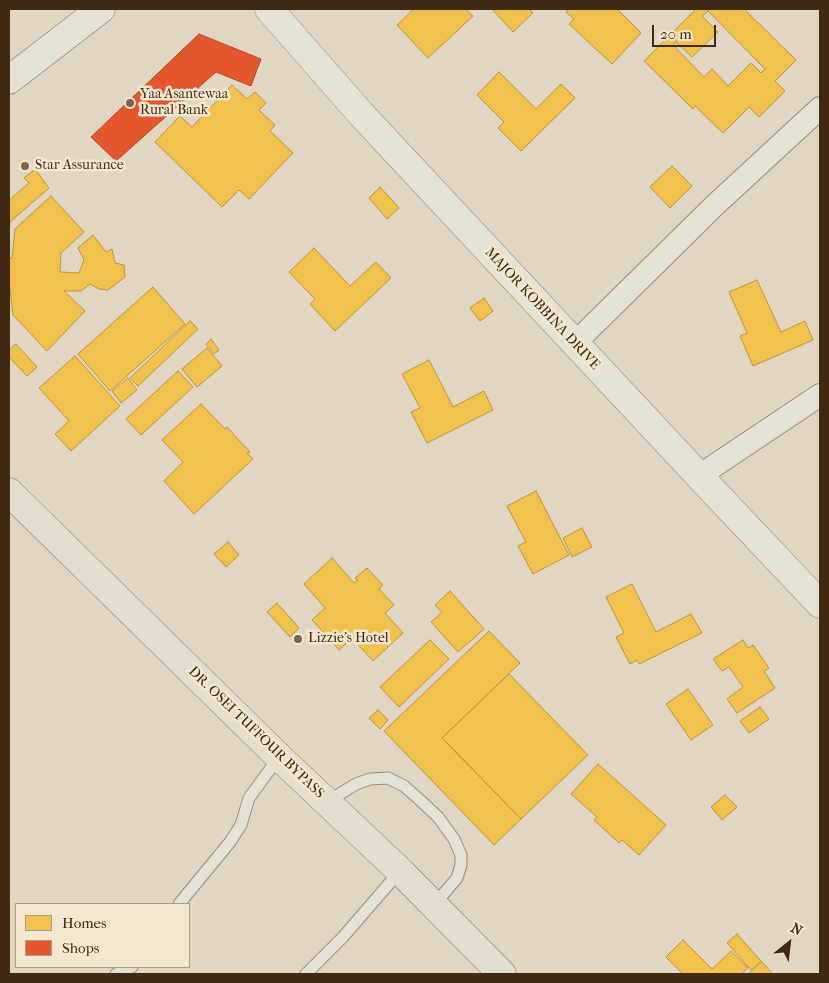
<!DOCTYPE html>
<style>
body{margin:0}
#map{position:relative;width:829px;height:983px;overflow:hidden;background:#e0d6c2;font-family:"IM FELL French Canon",serif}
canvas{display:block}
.frame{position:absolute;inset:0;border:10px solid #412a14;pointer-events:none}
.legend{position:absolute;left:15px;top:903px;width:175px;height:65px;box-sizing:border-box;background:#f3e8cf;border:1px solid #ac9c84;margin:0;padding:6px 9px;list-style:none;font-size:15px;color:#412a14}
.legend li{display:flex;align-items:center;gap:10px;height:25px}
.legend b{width:25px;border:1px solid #ac9c84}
.north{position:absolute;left:764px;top:918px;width:50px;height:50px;-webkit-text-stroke:4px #f3e8cf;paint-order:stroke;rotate:29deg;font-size:14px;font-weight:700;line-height:20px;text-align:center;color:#412a14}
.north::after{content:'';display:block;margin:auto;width:18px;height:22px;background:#412a14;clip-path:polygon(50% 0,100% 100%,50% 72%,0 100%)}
.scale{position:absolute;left:652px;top:25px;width:64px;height:22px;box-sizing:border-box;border:2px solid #412a14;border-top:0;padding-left:6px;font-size:15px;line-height:18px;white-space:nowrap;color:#412a14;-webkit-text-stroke:4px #f3e8cf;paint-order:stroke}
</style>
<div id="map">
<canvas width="829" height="983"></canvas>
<div class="frame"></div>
<ul class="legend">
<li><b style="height:14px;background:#f2c14e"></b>Homes</li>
<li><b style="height:14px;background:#e4572e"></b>Shops</li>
</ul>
<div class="north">N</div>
<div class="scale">20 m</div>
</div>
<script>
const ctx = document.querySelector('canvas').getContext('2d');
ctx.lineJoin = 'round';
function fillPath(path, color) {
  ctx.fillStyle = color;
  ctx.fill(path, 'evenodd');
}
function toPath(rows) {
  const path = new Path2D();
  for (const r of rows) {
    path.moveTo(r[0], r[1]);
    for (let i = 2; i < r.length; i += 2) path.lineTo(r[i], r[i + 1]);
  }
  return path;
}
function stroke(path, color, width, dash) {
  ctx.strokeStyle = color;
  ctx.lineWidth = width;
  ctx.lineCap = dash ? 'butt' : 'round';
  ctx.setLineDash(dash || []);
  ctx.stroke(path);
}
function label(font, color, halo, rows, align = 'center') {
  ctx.font = font + ' "IM FELL French Canon",serif';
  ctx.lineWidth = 5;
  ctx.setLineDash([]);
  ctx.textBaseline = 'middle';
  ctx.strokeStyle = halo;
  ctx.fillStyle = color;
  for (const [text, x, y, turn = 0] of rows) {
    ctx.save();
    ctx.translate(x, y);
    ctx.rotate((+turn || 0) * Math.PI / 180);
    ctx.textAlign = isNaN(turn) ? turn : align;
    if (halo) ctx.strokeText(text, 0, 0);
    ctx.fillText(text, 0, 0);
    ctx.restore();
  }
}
const homes = toPath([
 [414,9,465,9,473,16,428,58,397,25,414,9],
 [492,9,529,9,533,13,513,32,492,9],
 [569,9,617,9,641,33,612,64,569,24,574,19,566,12,569,9],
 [696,9,744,9,796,60,775,81,785,91,759,117,749,107,723,133,695,106,693,109,644,61,696,9],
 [708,11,765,69,761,73,751,63,728,86,712,69,704,77,673,45,676,42,692,57,718,32,702,16,708,11],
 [499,72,536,109,561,84,575,98,521,151,498,128,504,122,477,95,499,72],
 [232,85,247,99,255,92,266,103,259,110,275,125,270,131,293,153,249,199,239,190,222,207,155,142,180,116,192,127,232,85],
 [672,166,692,186,670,208,650,187,672,166],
 [35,169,49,188,10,222,9,233,9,200,29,183,24,178,35,169],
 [380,187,399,208,387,219,369,198,380,187],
 [51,196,84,232,61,253,60,272,79,273,84,260,78,248,93,235,106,252,112,249,115,263,124,265,125,277,108,290,99,289,90,284,81,291,64,291,85,311,47,351,13,315,9,281,9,258,12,258,15,229,51,196],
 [314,248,350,286,376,262,391,278,335,331,310,304,315,299,289,272,314,248],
 [757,280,781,332,805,321,813,340,753,366,740,336,747,333,729,292,757,280],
 [153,287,185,324,110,391,78,354,153,287],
 [484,298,493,311,480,321,470,308,484,298],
 [190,321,198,329,138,386,130,378,190,321],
 [211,339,219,350,214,354,206,344,211,339],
 [16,344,37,367,27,376,9,357,9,350,16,344],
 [207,348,222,366,197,387,182,369,207,348],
 [75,356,120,406,71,451,55,434,69,421,39,388,75,356],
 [429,360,453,407,484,391,493,410,427,443,411,412,420,408,402,374,429,360],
 [178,371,193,387,141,435,126,419,178,371],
 [128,378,137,390,121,403,112,391,128,378],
 [201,404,225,429,227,427,250,452,247,453,253,459,194,514,164,481,183,462,162,440,201,404],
 [536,491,569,555,533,574,518,546,526,542,507,506,536,491],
 [582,528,592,547,572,557,563,538,582,528],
 [228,542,239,555,226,567,214,554,228,542],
 [332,558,354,583,358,580,355,578,367,568,383,585,379,589,394,605,385,613,403,633,373,661,352,638,339,650,312,620,325,608,304,584,332,558],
 [632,584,656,632,691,614,702,633,639,664,637,660,630,664,616,637,624,633,606,597,632,584],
 [450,591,484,629,458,652,431,622,442,612,435,605,450,591],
 [277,603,299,628,290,637,267,612,277,603],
 [489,631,520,663,442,738,521,819,494,845,384,731,489,631],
 [430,640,449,659,399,707,380,687,430,640],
 [743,640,748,648,753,645,769,668,764,671,775,688,737,713,727,699,743,687,729,667,722,671,713,659,743,640],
 [509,674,588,755,521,819,442,738,509,674],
 [688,689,713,725,691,740,666,704,688,689],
 [760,707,769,719,749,733,740,721,760,707],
 [378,710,388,720,380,729,369,718,378,710],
 [598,764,666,825,639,855,622,840,619,843,594,820,597,817,571,794,598,764],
 [725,795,737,807,722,820,711,807,725,795],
 [737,934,761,961,751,970,727,943,737,934],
 [683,940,712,969,731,951,748,968,741,974,683,974,666,957,683,940],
 [762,962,773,974,748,974,762,962]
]);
const shops = toPath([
 [199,34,261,59,251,86,216,72,116,161,91,137,199,34]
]);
const service = toPath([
 [327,802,356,784,370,779,388,778,404,786,421,801,438,817,454,839,461,855,461,865,457,878,434,905],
 [179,904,230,842,241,825,249,798,279,757],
 [116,974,132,967],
 [306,974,343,937,400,871]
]);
const minor = toPath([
 [574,344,714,206,820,108],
 [699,476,820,395]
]);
const tertiary = toPath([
 [269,9,361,114,699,476,820,604]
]);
const secondary = toPath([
 [9,80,101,9]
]);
const trunk = toPath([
 [9,492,279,757,400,871,502,974]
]);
const markers = [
 [130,103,5,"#796651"],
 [25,166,5,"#796651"],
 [298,639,5,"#796651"]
];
const poiNames = [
 ["Yaa Asantewaa",140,95],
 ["Rural Bank",140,111],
 ["Star Assurance",35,166],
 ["Lizzie's Hotel",308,639]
];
const streetNames = [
 ["MAJOR KOBBINA DRIVE",542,309,47],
 ["DR. OSEI TUFFOUR BYPASS",256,733,44]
];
fillPath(homes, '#f2c14e');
stroke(homes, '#bd943d', 1);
fillPath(shops, '#e4572e');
stroke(shops, '#b34a26', 1);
stroke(service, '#978f81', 13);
stroke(minor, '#978f81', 24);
stroke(tertiary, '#978f81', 29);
stroke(secondary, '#80776b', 29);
stroke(trunk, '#80776b', 29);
stroke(service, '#e6e1d7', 11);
stroke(minor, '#e6e1d7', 22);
stroke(tertiary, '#e6e1d7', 28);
stroke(secondary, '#e6e1d7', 28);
stroke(trunk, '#e3ddd0', 28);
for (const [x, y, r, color] of markers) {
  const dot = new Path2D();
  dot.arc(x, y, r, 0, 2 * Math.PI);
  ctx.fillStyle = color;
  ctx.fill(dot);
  stroke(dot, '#f3e8cf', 2);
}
label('14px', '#412a14', '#f3e8cf', poiNames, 'left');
label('14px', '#412a14', '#f3e8cf', streetNames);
</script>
